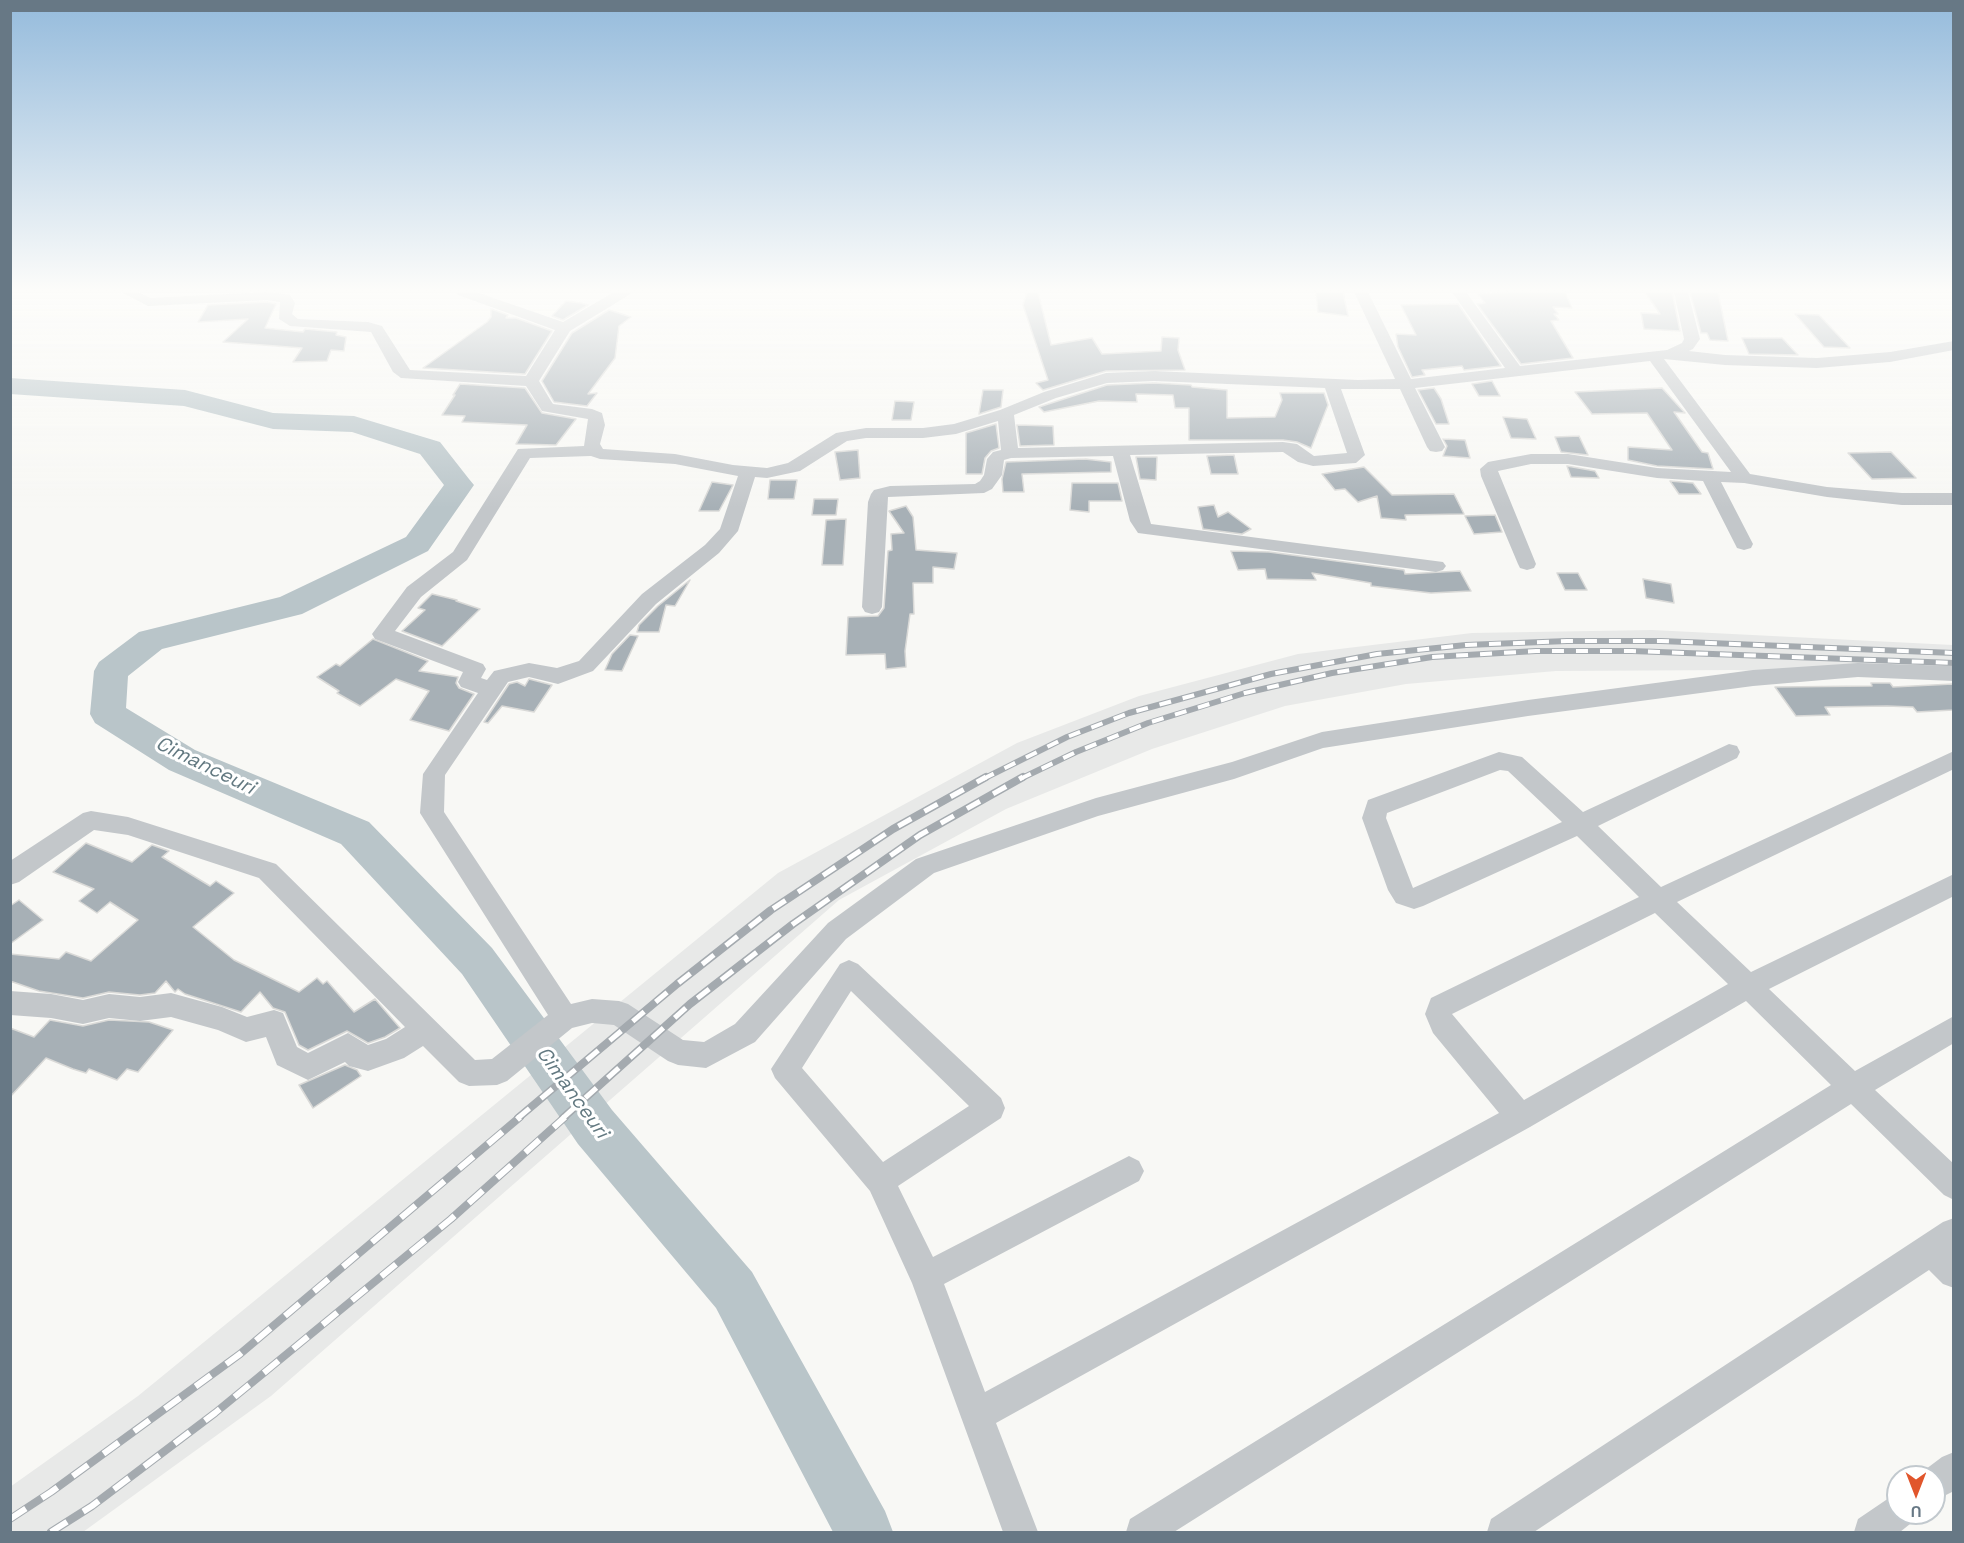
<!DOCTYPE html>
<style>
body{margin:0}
#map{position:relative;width:1964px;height:1543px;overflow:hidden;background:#f8f8f5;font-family:"Space Grotesk",sans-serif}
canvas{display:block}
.frame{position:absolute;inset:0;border:12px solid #677885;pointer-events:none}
.north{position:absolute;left:1886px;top:1465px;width:60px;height:60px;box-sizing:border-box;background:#fff;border:2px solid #c2c9ce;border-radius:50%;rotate:180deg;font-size:16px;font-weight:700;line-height:24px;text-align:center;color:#677885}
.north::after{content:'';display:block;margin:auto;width:21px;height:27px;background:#e1562c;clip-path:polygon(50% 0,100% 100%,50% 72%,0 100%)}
</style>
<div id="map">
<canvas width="1964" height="1543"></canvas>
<div class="frame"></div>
<div class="north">U</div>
</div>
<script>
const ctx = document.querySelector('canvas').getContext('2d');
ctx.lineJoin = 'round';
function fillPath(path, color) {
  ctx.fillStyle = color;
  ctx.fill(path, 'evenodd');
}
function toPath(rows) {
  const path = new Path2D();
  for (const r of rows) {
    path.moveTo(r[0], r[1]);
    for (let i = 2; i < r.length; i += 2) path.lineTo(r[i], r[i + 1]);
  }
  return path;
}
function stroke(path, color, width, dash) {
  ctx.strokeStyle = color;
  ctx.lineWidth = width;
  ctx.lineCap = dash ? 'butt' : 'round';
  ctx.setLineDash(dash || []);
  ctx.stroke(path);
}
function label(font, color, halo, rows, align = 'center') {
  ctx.font = font + ' "Space Grotesk",sans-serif';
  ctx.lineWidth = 6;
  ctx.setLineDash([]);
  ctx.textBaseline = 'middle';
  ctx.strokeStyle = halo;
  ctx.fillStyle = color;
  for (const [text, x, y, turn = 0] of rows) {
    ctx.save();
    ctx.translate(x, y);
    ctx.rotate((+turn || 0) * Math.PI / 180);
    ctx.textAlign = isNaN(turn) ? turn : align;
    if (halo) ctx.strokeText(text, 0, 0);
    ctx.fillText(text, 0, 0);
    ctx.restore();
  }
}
const built = toPath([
 [1652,630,1953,645,1953,678,1734,670,1556,671,1406,684,1285,706,1152,749,1006,809,839,900,271,1396,83,1532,11,1532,10,1487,138,1396,778,873,1017,743,1139,696,1298,654,1472,633]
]);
const river = toPath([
 [10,378,185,390,273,413,354,416,440,442,469,479,474,485,428,551,302,614,162,649,128,676,126,708,195,750,369,822,492,948,612,1110,752,1272,885,1511,893,1532,833,1532,716,1308,578,1144,462,974,341,844,169,770,95,723,90,714,94,671,99,662,139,632,280,597,406,537,444,485,420,454,352,432,273,429,184,406,10,394,10,378]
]);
const building = toPath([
 [1027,292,1038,292,1051,345,1092,338,1102,354,1161,351,1162,337,1179,338,1178,350,1185,370,1106,371,1043,390,1036,383,1048,380,1023,305,1027,292],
 [1316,292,1343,292,1348,316,1318,312,1316,292],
 [1513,292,1565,292,1572,308,1553,307,1558,314,1554,314,1559,320,1551,321,1573,358,1521,364,1477,304,1485,303,1478,294,1513,292],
 [1645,292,1672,292,1680,331,1644,329,1641,313,1660,314,1645,292],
 [1690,292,1718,292,1728,341,1710,340,1707,333,1701,333,1690,292],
 [566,301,581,303,588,305,563,320,552,316,566,301],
 [267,302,276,304,265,328,303,332,305,329,337,332,336,335,346,337,344,351,331,350,327,361,293,362,302,348,223,342,248,319,198,322,208,305,267,302],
 [1458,304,1501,366,1464,370,1462,366,1422,370,1425,375,1412,377,1398,347,1396,334,1416,335,1401,305,1458,304],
 [491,309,508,315,506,318,516,318,552,331,525,374,423,368,487,322,491,317,491,309],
 [609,310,631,317,619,326,615,358,588,394,597,393,587,406,554,402,542,381,572,333,609,310],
 [1795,314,1819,315,1850,348,1824,347,1795,314],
 [1742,338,1782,338,1798,355,1749,354,1742,338],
 [1492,381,1500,396,1479,396,1472,384,1492,381],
 [1154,383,1191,385,1192,387,1227,390,1227,418,1275,417,1282,400,1280,393,1324,393,1328,405,1311,448,1297,442,1283,440,1189,440,1189,408,1175,408,1173,395,1136,394,1137,402,1099,401,1044,412,1039,407,1107,385,1154,383],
 [460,384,525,388,542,413,576,419,556,445,516,444,527,425,462,422,465,416,442,415,455,395,453,395,460,384],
 [1434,388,1441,399,1449,424,1436,424,1418,390,1434,388],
 [1662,388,1685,413,1674,412,1702,452,1708,453,1713,469,1657,466,1628,460,1628,447,1672,450,1647,413,1592,414,1575,392,1662,388],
 [983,390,1003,390,1001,407,979,414,983,390],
 [895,401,914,402,911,420,892,420,895,401],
 [1503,417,1527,419,1536,439,1511,438,1503,417],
 [996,424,999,448,991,451,985,458,982,474,966,474,966,433,996,424],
 [1017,425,1053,426,1054,445,1020,446,1017,425],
 [1579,436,1588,455,1561,452,1555,437,1579,436],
 [1443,439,1465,440,1470,458,1443,456,1447,446,1443,439],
 [858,450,860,478,840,480,835,452,858,450],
 [1891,452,1916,478,1872,479,1848,453,1891,452],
 [1234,455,1238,474,1211,474,1207,456,1234,455],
 [1136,457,1157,457,1156,480,1140,479,1136,457],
 [1085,459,1111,462,1111,472,1022,474,1024,492,1003,492,1002,479,1006,462,1085,459],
 [1567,466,1595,471,1599,478,1571,477,1567,466],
 [1364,467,1392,495,1454,494,1464,514,1405,515,1406,520,1381,518,1377,496,1358,502,1345,489,1335,490,1322,474,1364,467],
 [770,480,797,480,794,499,768,499,770,480],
 [1670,481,1693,483,1701,494,1679,494,1670,481],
 [712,482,733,485,719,511,699,511,712,482],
 [1072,483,1118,483,1122,501,1089,501,1089,512,1070,510,1072,483],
 [814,499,838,499,836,515,812,515,814,499],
 [1214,505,1218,517,1228,512,1251,529,1242,534,1203,529,1198,507,1214,505],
 [906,506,913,517,916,550,957,553,954,569,933,567,933,583,913,583,914,614,910,614,905,651,906,667,886,669,885,654,846,655,848,617,878,616,884,608,888,551,892,550,891,534,904,533,889,511,906,506],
 [1495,515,1502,532,1474,534,1465,516,1495,515],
 [846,519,843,565,822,565,826,520,846,519],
 [1231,551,1269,552,1404,570,1405,574,1460,571,1471,591,1431,593,1371,586,1371,583,1312,573,1316,580,1267,579,1265,569,1238,570,1231,551],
 [1557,573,1578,573,1587,590,1565,590,1557,573],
 [1643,579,1671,584,1674,603,1646,598,1643,579],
 [690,580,675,606,666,605,659,632,637,632,639,625,658,606,690,580],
 [432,594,457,600,456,601,480,609,442,646,402,631,425,610,418,608,432,594],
 [630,635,638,636,622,671,605,670,612,654,630,635],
 [373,639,428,661,419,671,458,677,456,683,459,688,474,694,449,731,410,720,429,691,396,679,360,706,337,693,339,691,317,677,336,664,340,666,373,639],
 [529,679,552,685,534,712,502,706,488,723,484,722,509,684,517,682,525,686,529,679],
 [1871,683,1890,683,1893,687,1953,684,1953,710,1917,712,1913,707,1887,706,1825,707,1830,715,1796,716,1775,687,1872,686,1871,683],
 [86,843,132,862,152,845,169,851,162,857,210,886,216,881,234,893,193,927,234,960,299,992,317,978,323,984,327,981,354,1012,375,999,400,1028,385,1037,368,1043,347,1031,308,1050,299,1045,285,1012,273,1008,260,992,241,1012,185,994,178,989,175,992,166,981,155,993,140,995,109,992,83,998,39,991,10,981,10,954,59,959,66,952,91,961,138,920,110,902,97,913,79,901,94,889,53,872,86,843],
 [19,900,43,920,10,944,10,906,19,900],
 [50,1020,83,1026,109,1020,149,1022,173,1030,138,1072,127,1069,117,1080,89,1069,86,1073,73,1069,46,1058,10,1097,10,1028,34,1037,50,1020],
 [345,1065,357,1070,361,1076,313,1108,299,1085,345,1065]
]);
const street = toPath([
 [121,292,138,292,150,298,267,292,285,294,290,295,295,303,292,314,298,319,368,322,382,326,410,370,526,376,555,330,458,295,456,292,476,292,563,322,614,292,631,292,629,295,570,331,539,381,551,401,553,404,592,409,602,413,605,425,600,444,603,449,675,454,733,465,767,468,788,463,836,433,866,428,923,428,954,424,1000,410,1044,392,1106,373,1154,371,1358,380,1395,379,1354,292,1368,292,1411,379,1505,368,1452,292,1466,292,1520,366,1667,350,1682,343,1684,339,1674,292,1688,292,1700,339,1693,349,1689,351,1725,355,1817,358,1890,352,1954,341,1954,350,1890,362,1817,368,1725,365,1664,359,1750,474,1827,487,1902,493,1954,493,1954,505,1902,505,1827,497,1744,483,1721,482,1753,544,1751,548,1744,550,1737,548,1735,544,1703,481,1657,478,1568,464,1531,464,1498,471,1536,564,1534,568,1527,570,1520,568,1518,564,1481,476,1480,469,1488,462,1531,454,1568,454,1657,468,1731,472,1650,361,1415,388,1445,447,1442,451,1436,452,1430,451,1427,447,1400,389,1341,389,1365,455,1356,463,1313,466,1298,462,1283,452,1130,455,1151,524,1443,562,1446,566,1443,570,1436,572,1138,533,1130,521,1113,456,1011,458,1004,460,1002,475,992,489,984,493,888,497,882,607,879,612,872,614,865,612,862,607,868,502,871,494,874,490,890,486,975,484,980,481,984,475,987,459,993,452,1001,450,998,421,956,434,923,438,866,438,847,441,800,471,767,478,755,477,738,531,719,553,656,604,593,671,558,684,529,677,508,682,445,775,444,812,571,1004,592,999,619,1001,628,1004,683,1040,704,1042,735,1024,828,923,916,859,1096,798,1232,762,1322,732,1528,700,1753,670,1858,663,1954,666,1954,681,1858,677,1753,686,1528,716,1323,748,1234,779,1098,816,934,873,846,939,755,1042,706,1068,678,1065,668,1061,614,1025,592,1023,572,1028,507,1081,497,1085,469,1086,459,1082,423,1046,404,1058,368,1071,349,1066,345,1062,308,1080,277,1065,266,1037,246,1042,218,1030,171,1017,140,1021,109,1018,83,1024,51,1018,10,1015,10,991,51,994,83,1000,109,994,140,997,171,993,222,1007,247,1017,274,1010,283,1013,297,1047,308,1053,348,1033,368,1045,386,1039,405,1027,259,878,128,835,94,830,19,882,10,885,10,861,83,813,91,811,128,817,276,864,475,1060,492,1059,548,1015,420,813,423,774,478,693,461,687,458,682,463,672,375,639,372,634,407,587,453,552,518,449,584,446,588,419,542,411,526,386,401,378,393,372,371,332,290,326,279,319,280,302,267,300,148,306,121,292],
 [1154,381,1325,388,1347,453,1314,456,1297,444,1283,442,1018,448,1014,415,1056,398,1107,383,1154,381],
 [591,456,600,459,675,464,738,476,720,529,705,545,642,594,579,661,557,668,529,663,494,671,487,680,481,678,486,669,483,664,395,631,421,597,467,560,530,458,591,456],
 [1729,744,1737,746,1740,752,1737,758,1598,826,1661,887,1954,751,1954,769,1677,902,1751,972,1954,874,1954,896,1769,989,1855,1071,1954,1016,1954,1043,1875,1090,1954,1164,1954,1200,1944,1195,1851,1104,1174,1532,1126,1532,1130,1519,1831,1085,1746,1001,1530,1127,996,1423,1038,1532,1003,1532,912,1283,870,1191,775,1078,771,1069,840,964,849,960,858,964,1001,1098,1005,1108,1001,1118,898,1186,933,1257,1129,1156,1139,1161,1144,1171,1139,1181,944,1284,985,1392,1499,1113,1433,1033,1425,1014,1431,998,1639,897,1577,836,1423,906,1414,909,1396,903,1388,890,1362,818,1368,800,1499,752,1522,757,1583,812,1729,744],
 [1500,770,1508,771,1562,822,1413,888,1386,818,1387,813,1500,770],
 [1655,913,1728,984,1524,1100,1452,1014,1655,913],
 [851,991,969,1106,883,1162,802,1068,851,991],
 [1954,1218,1954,1288,1943,1284,1929,1270,1534,1532,1487,1532,1491,1519,1943,1222,1954,1218],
 [1954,1452,1954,1491,1934,1501,1934,1477,1920,1477,1922,1472,1942,1457,1954,1452],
 [1898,1494,1898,1513,1915,1513,1910,1524,1900,1532,1854,1532,1858,1519,1886,1500,1898,1494]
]);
const railFar2 = toPath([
 [983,779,1067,737,1129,713,1271,674,1377,654,1466,645,1567,641,1661,641,1954,653],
 [1020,779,1076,752,1148,723,1245,693,1332,673,1432,657,1536,651,1632,651,1954,663]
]);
const railFar1 = toPath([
 [518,1118,677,984,771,910,893,829,986,777],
 [563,1118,690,1004,793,924,920,835,1023,777]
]);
const rail = toPath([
 [10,1519,51,1492,240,1354,520,1117],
 [51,1532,92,1506,215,1413,451,1219,565,1117]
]);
const waterNames = [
 ["Cimanceuri",205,766,26],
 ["Cimanceuri",572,1093,54]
];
fillPath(built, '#e8e9e8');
fillPath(river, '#b9c5c9');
fillPath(building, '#a7b0b6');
stroke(building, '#d9d9d7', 1.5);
fillPath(street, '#c3c7ca');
stroke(railFar2, '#a4aaaf', 6);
stroke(railFar1, '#a4aaaf', 8);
stroke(rail, '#a4aaaf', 8);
stroke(railFar2, '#fff', 4, [12]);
stroke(railFar1, '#fff', 5, [15]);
stroke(rail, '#fff', 6, [19]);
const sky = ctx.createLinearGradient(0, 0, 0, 508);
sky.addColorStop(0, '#95bbdc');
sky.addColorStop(0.57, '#fcfcfa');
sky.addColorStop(1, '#fcfcfa00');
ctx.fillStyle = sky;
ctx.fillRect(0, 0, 1964, 508);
label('italic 20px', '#637981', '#fff', waterNames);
</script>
